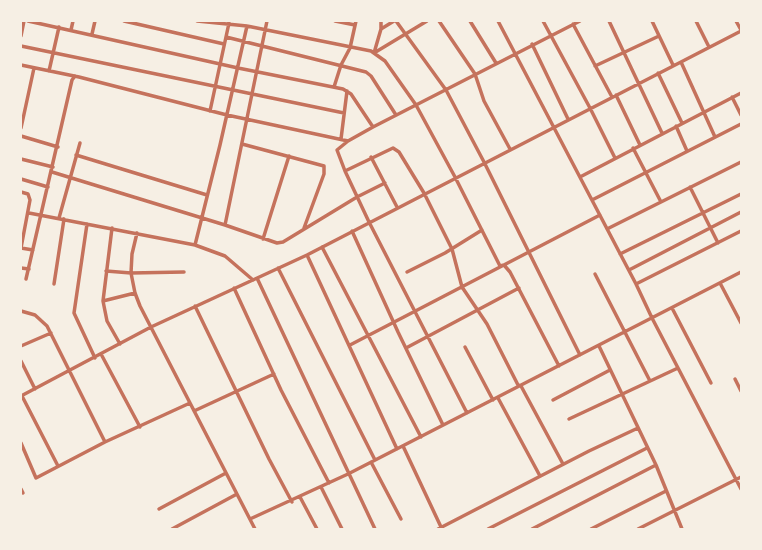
<!DOCTYPE html>
<style>
body{margin:0}
#map{position:relative;width:762px;height:550px;overflow:hidden;background:#f6efe4;font-family:Ubuntu,sans-serif}
canvas{display:block}
.frame{position:absolute;inset:0;border:22px solid #f6efe4;pointer-events:none}
</style>
<div id="map">
<canvas width="762" height="550"></canvas>
<div class="frame"></div>
</div>
<script>
const ctx = document.querySelector('canvas').getContext('2d');
ctx.lineJoin = 'round';
function toPath(rows) {
  const path = new Path2D();
  for (const r of rows) {
    path.moveTo(r[0], r[1]);
    for (let i = 2; i < r.length; i += 2) path.lineTo(r[i], r[i + 1]);
  }
  return path;
}
function stroke(path, color, width, dash) {
  ctx.strokeStyle = color;
  ctx.lineWidth = width;
  ctx.lineCap = dash ? 'butt' : 'round';
  ctx.setLineDash(dash || []);
  ctx.stroke(path);
}
const minor = toPath([
 [28,21,238,68,343,89,351,94,373,127],
 [124,21,224,44],
 [197,21,247,26,371,51,385,61,416,105,455,177,500,266,504,265,510,272,559,366],
 [335,21,355,25],
 [381,21,381,29,394,21],
 [396,21,446,90,484,162,580,355],
 [439,21,475,74,484,101,510,149],
 [470,21,496,63],
 [498,21,636,284,652,318,741,489],
 [543,21,590,108,615,158],
 [609,21,662,133],
 [652,21,673,65],
 [696,21,709,47],
 [736,21,741,30],
 [573,24,612,97],
 [71,30,73,21],
 [92,34,95,21],
 [21,36,24,21],
 [226,37,366,72,371,76,396,115],
 [532,44,568,119],
 [21,46,344,113],
 [374,53,427,21],
 [374,53,381,29],
 [681,62,715,137],
 [21,65,79,77,227,115,348,141],
 [595,66,659,36],
 [49,71,59,27],
 [658,73,682,123],
 [334,87,341,65,350,48,356,21],
 [616,95,640,145],
 [732,97,741,115],
 [210,111,229,23],
 [676,126,687,151],
 [21,128,34,68],
 [21,136,58,147],
 [341,139,347,91],
 [242,144,324,166,324,174,304,228],
 [633,148,661,202],
 [76,155,207,195],
 [371,157,397,207],
 [21,159,53,167],
 [345,171,393,148,399,152,424,193,452,249,462,287,487,324,518,385,521,386,563,464],
 [52,172,225,225,277,243,283,242,357,197,385,183],
 [580,177,741,93],
 [21,179,48,187],
 [690,187,718,243],
 [21,192,28,194,30,200,21,248],
 [592,200,741,124],
 [29,213,195,245,225,256,253,280],
 [59,218,80,143],
 [87,224,74,313,95,358],
 [225,225,267,21],
 [607,229,741,162],
 [352,231,398,332,443,425],
 [137,233,132,254,131,273,135,293,140,306,255,529],
 [263,239,289,156],
 [195,245,220,145,247,26],
 [322,247,421,437],
 [21,248,33,250],
 [620,254,741,194],
 [307,255,397,449],
 [21,268,29,269],
 [278,268,375,460],
 [629,270,741,212],
 [106,271,131,273,184,272],
 [407,272,445,253,482,230],
 [595,274,650,381],
 [257,278,375,529],
 [26,279,72,80,75,76],
 [720,283,741,323],
 [54,284,64,219],
 [636,284,741,231],
 [234,288,281,390,329,483],
 [103,301,112,228],
 [195,306,269,459,292,502],
 [672,308,711,383],
 [21,311,35,315,47,326,105,442],
 [120,344,107,321,103,301,135,293],
 [350,345,600,215],
 [21,346,51,333],
 [599,346,656,465,682,529],
 [465,347,493,400],
 [406,348,519,288],
 [101,354,140,427],
 [21,361,35,389],
 [735,379,741,391],
 [21,396,151,327,307,255,741,31],
 [22,396,58,466],
 [498,398,540,476],
 [553,400,610,370],
 [194,411,274,374],
 [467,413,369,222,345,171,337,150,348,141,373,127,580,21],
 [569,419,678,368],
 [21,443,36,478,105,442,190,403],
 [403,446,441,527],
 [371,462,401,519],
 [321,487,342,529],
 [21,489,23,493],
 [300,497,317,529],
 [159,509,226,473],
 [250,519,348,474,741,272],
 [172,529,237,494],
 [438,529,589,451,638,428],
 [488,529,647,448],
 [532,529,656,465],
 [591,529,666,491],
 [638,529,741,477]
]);
stroke(minor, '#c5725c', 3.5);
</script>
